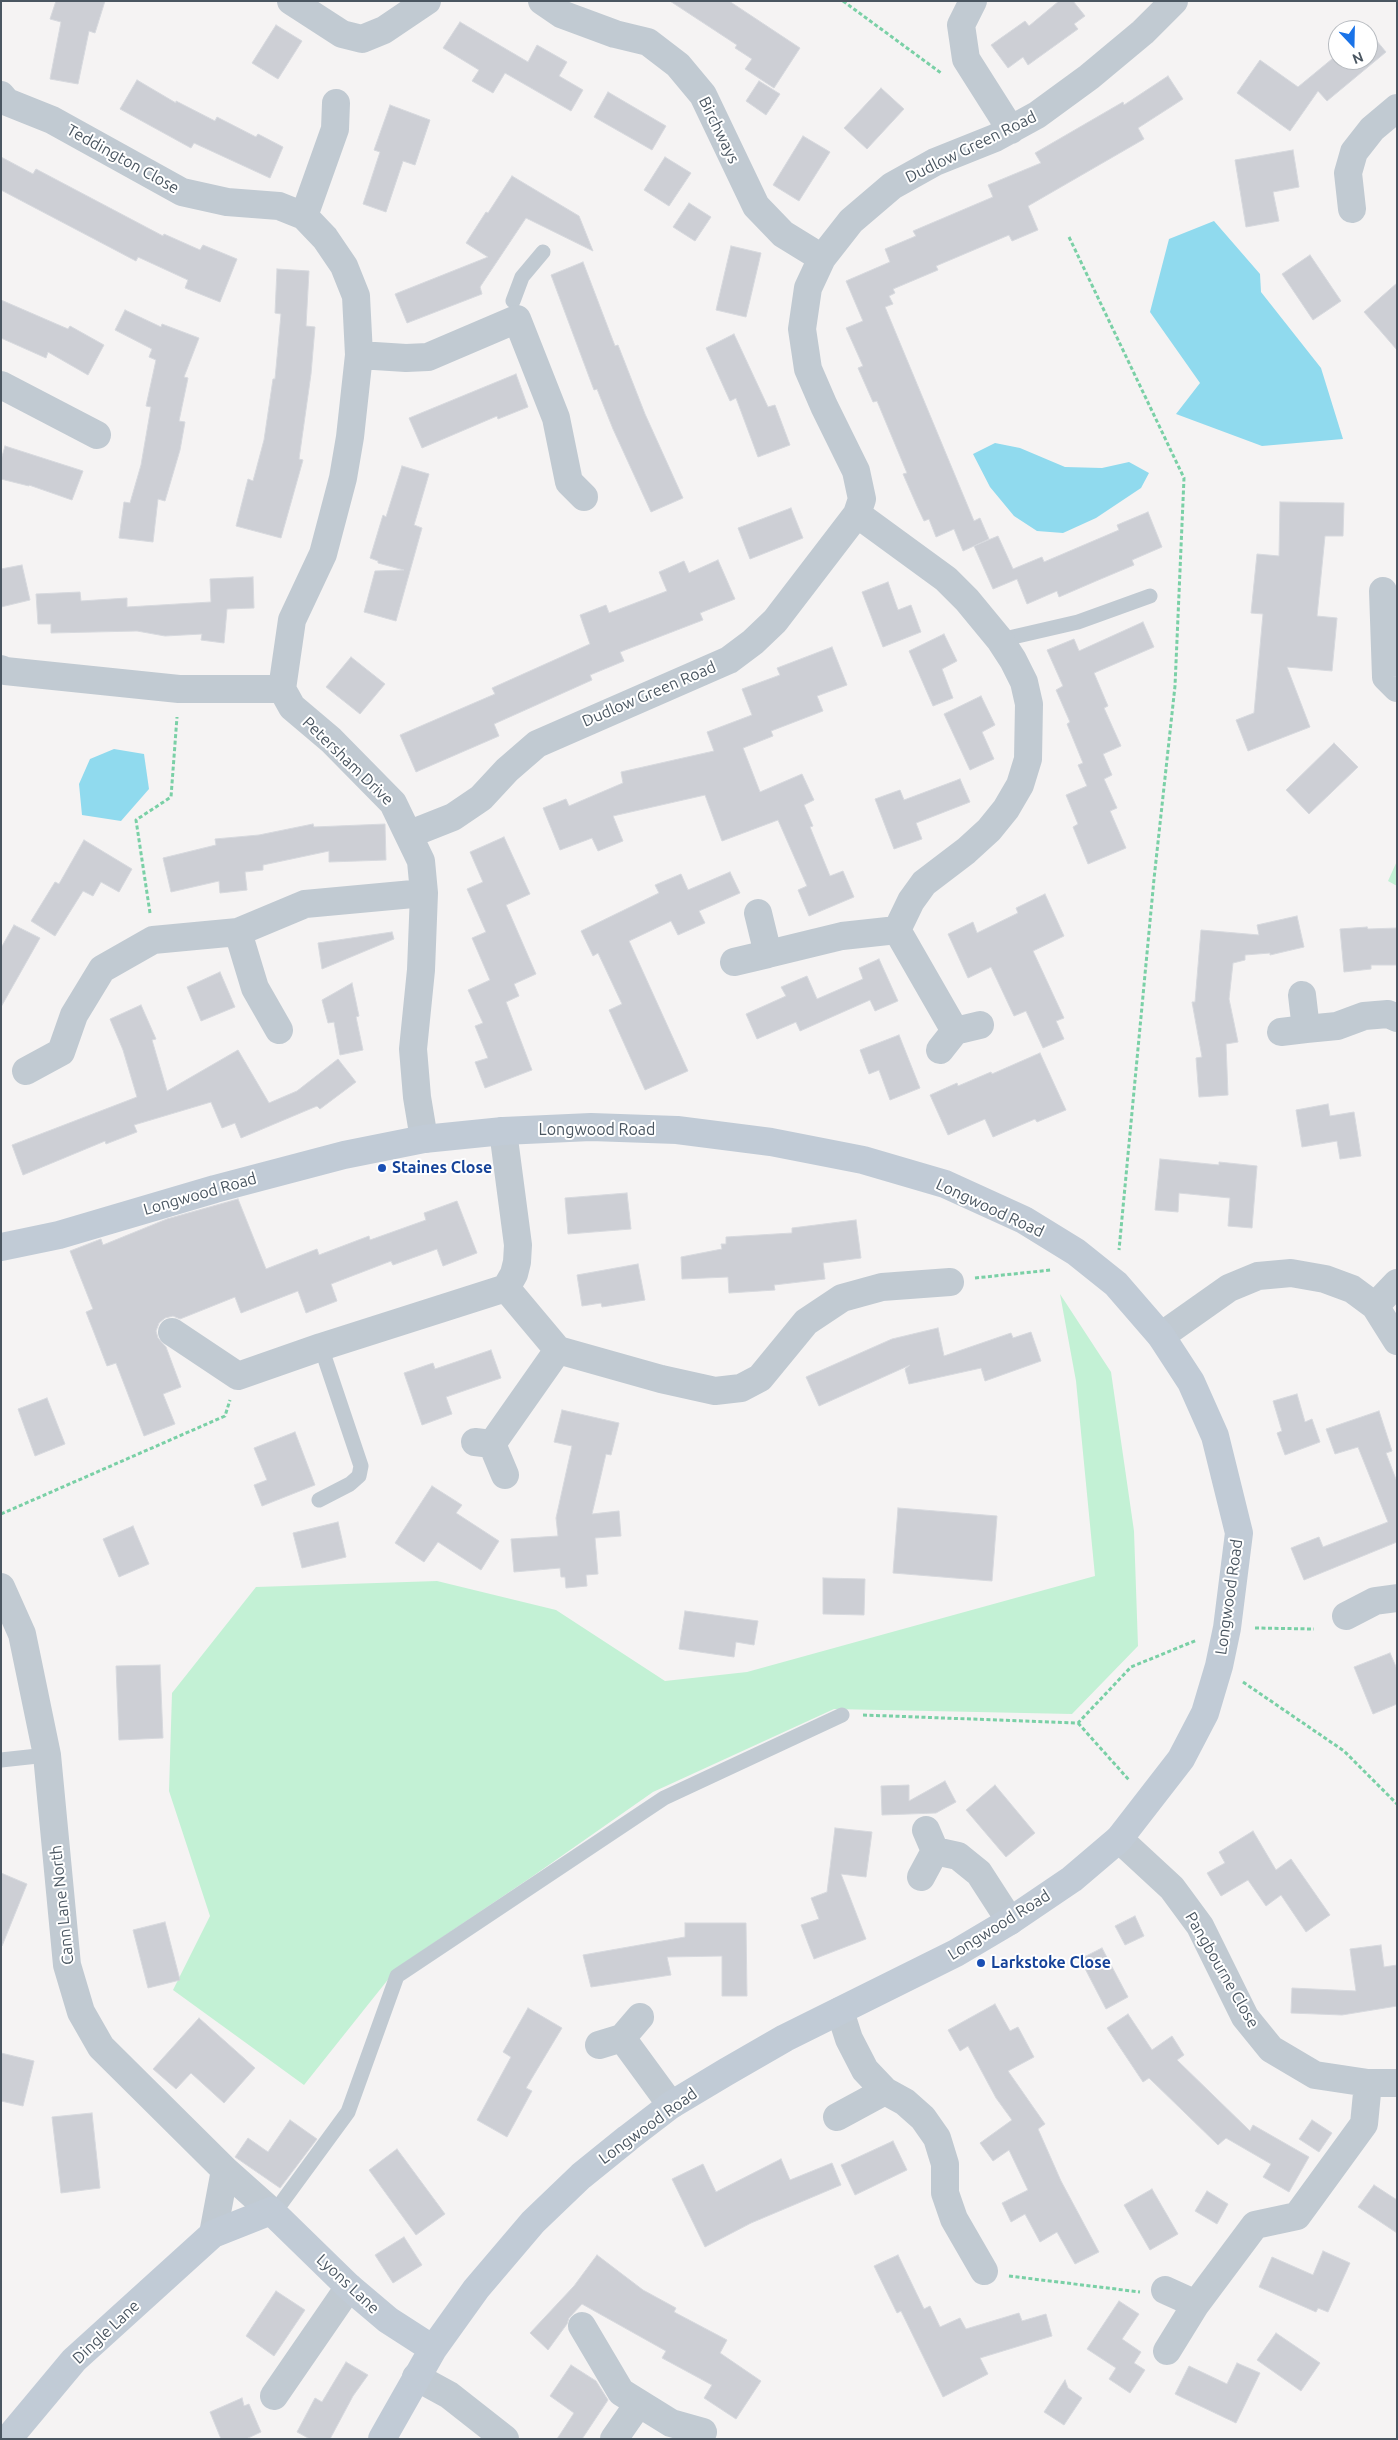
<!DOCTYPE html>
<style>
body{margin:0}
#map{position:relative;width:1398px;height:2440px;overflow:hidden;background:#f5f3f3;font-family:Ubuntu,sans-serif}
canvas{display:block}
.frame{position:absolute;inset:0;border:2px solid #4a5661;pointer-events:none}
.north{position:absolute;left:1328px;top:20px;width:50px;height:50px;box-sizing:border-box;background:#fff;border:1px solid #b7bbc0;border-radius:50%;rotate:159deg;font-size:14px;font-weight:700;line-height:20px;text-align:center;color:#4a5661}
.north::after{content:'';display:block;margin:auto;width:18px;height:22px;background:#1a73e8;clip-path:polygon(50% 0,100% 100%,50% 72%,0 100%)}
</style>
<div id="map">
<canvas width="1398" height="2440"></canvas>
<div class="frame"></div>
<div class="north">N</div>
</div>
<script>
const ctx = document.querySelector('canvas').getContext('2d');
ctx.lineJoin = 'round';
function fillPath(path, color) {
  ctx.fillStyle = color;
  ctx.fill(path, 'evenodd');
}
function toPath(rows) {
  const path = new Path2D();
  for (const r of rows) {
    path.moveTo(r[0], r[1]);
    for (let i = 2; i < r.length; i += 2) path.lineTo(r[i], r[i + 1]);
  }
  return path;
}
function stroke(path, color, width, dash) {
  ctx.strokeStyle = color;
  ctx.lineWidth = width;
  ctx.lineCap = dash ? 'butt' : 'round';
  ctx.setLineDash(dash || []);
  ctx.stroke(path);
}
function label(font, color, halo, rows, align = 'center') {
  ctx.font = font + ' Ubuntu,sans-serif';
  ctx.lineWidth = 4;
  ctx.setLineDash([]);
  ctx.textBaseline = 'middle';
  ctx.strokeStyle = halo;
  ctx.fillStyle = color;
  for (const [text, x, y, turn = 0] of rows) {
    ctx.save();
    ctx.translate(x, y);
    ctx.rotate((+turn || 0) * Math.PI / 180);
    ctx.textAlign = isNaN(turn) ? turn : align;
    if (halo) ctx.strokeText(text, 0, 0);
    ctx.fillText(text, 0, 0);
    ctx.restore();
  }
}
const green = toPath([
 [1397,861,1397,886,1388,881],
 [1060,1294,1111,1372,1134,1531,1138,1646,1072,1714,834,1709,653,1792,533,1876,398,1967,304,2085,173,1990,210,1916,169,1791,172,1693,256,1587,437,1581,556,1610,665,1681,747,1672,1095,1576,1076,1381]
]);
const water = toPath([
 [1214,221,1260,274,1261,292,1321,368,1343,439,1262,446,1176,414,1200,383,1150,312,1169,239],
 [995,443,1020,448,1065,467,1102,468,1129,462,1149,473,1141,488,1096,518,1063,533,1037,531,1014,516,990,487,973,454],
 [114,749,144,754,149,789,121,821,82,815,79,784,90,759]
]);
const building = toPath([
 [56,1,105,1,95,33,89,31,78,84,50,79,61,22,50,19,56,1],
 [670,1,729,1,800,48,774,88,745,69,752,59,735,48,737,45,670,1],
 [1059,1,1073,1,1085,16,1074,24,1078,29,1028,65,1023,57,1008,68,991,45,1025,21,1029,26,1059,1],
 [460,22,528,62,537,45,567,62,559,76,583,90,571,111,505,73,493,93,472,81,479,70,443,48,460,22],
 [276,25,302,41,278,79,252,63,276,25],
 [1367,29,1386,52,1327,101,1318,91,1290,131,1237,93,1260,60,1298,87,1338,54,1338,60,1368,60,1367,29],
 [1168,76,1183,99,1138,128,1144,139,1028,206,1038,230,1012,241,1009,235,936,266,938,270,893,289,895,293,889,296,893,304,885,307,974,521,980,518,989,539,963,551,954,529,936,537,929,519,924,521,917,506,903,474,907,473,877,401,873,402,858,368,863,366,846,328,863,321,846,281,890,262,885,249,916,236,913,231,993,197,988,185,1041,163,1035,153,1123,102,1124,105,1168,76],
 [137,80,176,103,176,101,215,121,217,117,256,137,258,134,283,147,270,178,194,143,191,148,120,109,137,80],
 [759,81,780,94,766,115,746,101,759,81],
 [881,88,904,109,867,149,844,128,881,88],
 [608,92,666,126,652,150,594,117,608,92],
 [390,105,430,120,415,165,403,161,386,212,363,204,380,152,374,150,390,105],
 [803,136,830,152,799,201,773,185,803,136],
 [1293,150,1299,187,1273,192,1279,221,1246,227,1235,160,1293,150],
 [1,157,33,174,36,169,163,236,164,234,200,250,203,245,237,259,220,302,185,288,188,280,138,257,136,261,1,190,1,157],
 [665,157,691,173,669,206,644,190,665,157],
 [512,176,579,216,593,251,526,218,480,287,482,294,407,323,395,294,488,257,466,243,486,212,488,213,512,176],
 [689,203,711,217,695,241,673,227,689,203],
 [731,246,761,253,746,317,716,310,731,246],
 [1310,255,1341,301,1313,320,1282,274,1310,255],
 [583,262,615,346,618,345,645,414,683,498,651,512,613,429,597,389,594,390,551,275,583,262],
 [277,269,309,271,306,326,315,327,311,374,299,459,303,460,281,538,236,526,248,479,253,481,264,440,273,379,275,379,281,314,275,313,277,269],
 [1397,283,1397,350,1364,312,1397,283],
 [1,300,68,329,70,326,104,345,88,375,48,352,46,358,1,338,1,300],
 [125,310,161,327,162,324,199,338,184,377,188,378,179,421,185,422,180,450,165,501,158,499,153,542,119,538,124,502,130,503,141,465,151,407,146,406,156,360,149,357,152,349,115,330,125,310],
 [734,334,768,407,775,405,790,445,758,457,736,398,730,401,706,348,734,334],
 [516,374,528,407,498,419,497,416,422,448,409,418,516,374],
 [5,446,83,471,72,500,29,485,29,486,1,479,1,460,5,446],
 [402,466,429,474,414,525,422,528,396,621,364,612,375,571,404,570,378,563,378,561,370,558,383,515,386,517,402,466],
 [1280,502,1344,503,1343,536,1325,536,1317,616,1337,618,1332,671,1287,667,1310,727,1248,751,1236,720,1254,713,1263,614,1251,613,1257,554,1279,556,1280,502],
 [791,508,803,538,750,559,738,528,791,508],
 [1148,512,1162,547,1132,560,1134,565,1096,581,1059,597,1057,591,1027,604,1017,579,993,589,974,546,998,536,1013,569,1042,557,1044,562,1119,530,1117,525,1148,512],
 [718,560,735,599,700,613,703,620,620,652,624,661,590,675,592,680,494,724,499,736,416,772,400,735,495,694,492,688,590,644,580,615,606,605,609,613,667,591,659,572,684,561,689,573,718,560],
 [22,565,30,600,1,607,1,569,22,565],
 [253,577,254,608,227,609,224,643,201,640,202,634,165,636,137,631,51,633,51,624,38,624,36,594,80,592,81,601,127,598,127,607,211,602,210,579,253,577],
 [888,582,898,610,911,605,921,632,883,647,862,592,888,582],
 [1143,622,1154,647,1094,673,1108,706,1104,708,1121,746,1103,754,1112,775,1104,779,1117,808,1110,811,1126,848,1088,864,1073,827,1078,824,1066,795,1087,786,1078,765,1083,763,1067,724,1070,722,1056,690,1063,686,1047,650,1074,639,1079,651,1143,622],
 [944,634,957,661,942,669,953,698,933,706,909,651,944,634],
 [832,647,847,685,817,696,823,711,771,731,773,736,743,748,760,792,802,774,814,800,804,805,813,826,810,827,830,876,843,871,854,897,809,916,798,890,807,886,778,820,722,841,705,795,613,816,623,841,598,851,592,838,560,850,543,808,566,799,569,806,623,783,621,772,714,751,707,732,752,715,742,689,780,675,777,668,832,647],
 [351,657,385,684,360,714,326,687,351,657],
 [981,696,995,725,982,732,994,759,970,770,944,714,981,696],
 [1334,743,1358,767,1309,814,1286,790,1334,743],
 [960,779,970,802,916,823,922,839,894,849,875,799,900,790,904,800,960,779],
 [313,824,314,827,385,824,386,860,329,862,329,851,263,865,263,870,245,872,247,890,220,893,219,881,171,892,163,858,216,845,215,839,259,835,313,824],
 [504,837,530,894,506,905,536,974,514,984,519,996,506,1002,532,1070,485,1088,475,1062,488,1058,475,1026,483,1023,468,990,490,980,472,938,486,932,467,889,483,882,470,852,504,837],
 [84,840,132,869,119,892,101,882,93,896,83,891,55,936,31,921,55,882,59,884,84,840],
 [730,872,740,893,699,911,705,923,678,935,671,921,629,941,688,1071,645,1090,609,1010,622,1004,598,953,593,956,581,931,659,893,655,885,681,874,688,890,730,872],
 [1045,894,1064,936,1033,951,1064,1018,1056,1021,1064,1039,1043,1048,1026,1011,1014,1016,991,967,968,978,948,934,973,922,977,933,1018,913,1016,908,1045,894],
 [1297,916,1304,947,1270,955,1270,953,1245,955,1245,960,1233,963,1229,999,1238,1042,1226,1044,1228,1095,1199,1097,1196,1058,1202,1057,1192,1002,1195,1002,1201,930,1259,935,1257,925,1297,916],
 [14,925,40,938,1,1007,1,948,14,925],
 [1367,927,1368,929,1397,928,1397,965,1371,965,1371,969,1344,972,1340,929,1367,927],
 [392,932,394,939,322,969,318,943,392,932],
 [879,959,898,1001,875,1011,870,1000,800,1031,796,1022,757,1039,746,1014,786,996,781,987,807,976,817,999,863,979,859,968,879,959],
 [220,972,235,1007,201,1021,187,987,220,972],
 [352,983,359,1016,356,1017,363,1050,340,1055,334,1022,328,1023,322,1000,352,983],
 [141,1005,156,1039,152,1040,167,1091,238,1050,269,1103,297,1091,338,1059,356,1082,320,1109,317,1106,241,1138,235,1123,222,1128,211,1102,134,1125,137,1132,106,1144,105,1141,23,1175,12,1145,137,1097,123,1050,110,1019,141,1005],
 [899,1035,920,1088,890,1100,879,1070,869,1074,860,1050,899,1035],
 [1040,1053,1066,1110,1037,1122,1035,1119,993,1137,985,1119,948,1135,930,1095,957,1083,958,1086,991,1072,992,1074,1040,1053],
 [1328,1104,1330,1116,1354,1112,1361,1156,1340,1159,1337,1141,1302,1147,1296,1110,1328,1104],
 [1160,1159,1219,1165,1219,1162,1257,1166,1252,1228,1228,1226,1230,1198,1179,1193,1178,1212,1155,1210,1160,1159],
 [627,1193,631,1229,568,1234,565,1198,627,1193],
 [238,1199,266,1269,317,1249,319,1255,369,1236,370,1240,426,1220,424,1213,457,1201,477,1253,443,1266,437,1249,393,1265,391,1261,331,1284,337,1301,306,1313,298,1291,241,1313,235,1297,180,1319,173,1316,165,1318,159,1323,156,1331,158,1338,166,1347,181,1387,163,1394,175,1424,144,1436,116,1363,107,1366,86,1312,93,1309,70,1251,101,1239,103,1245,167,1219,238,1199],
 [856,1220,861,1258,823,1263,825,1279,774,1285,775,1290,729,1293,728,1277,682,1279,681,1257,722,1249,721,1244,726,1244,726,1237,792,1233,792,1228,856,1220],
 [638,1264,645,1300,602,1307,601,1303,582,1306,577,1275,638,1264],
 [938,1328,944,1356,1011,1333,1013,1338,1031,1332,1041,1361,985,1381,981,1368,909,1384,905,1369,910,1365,819,1406,806,1377,892,1339,938,1328],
 [491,1350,501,1378,446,1397,452,1414,422,1425,404,1373,433,1363,435,1369,491,1350],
 [1297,1394,1305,1422,1312,1419,1320,1442,1285,1455,1277,1433,1282,1431,1273,1401,1297,1394],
 [47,1398,65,1444,35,1456,18,1409,47,1398],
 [562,1410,619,1423,611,1455,606,1454,592,1514,619,1511,621,1536,595,1538,598,1574,586,1575,587,1586,566,1588,565,1577,561,1577,560,1568,514,1572,511,1539,558,1536,556,1518,572,1446,554,1442,562,1410],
 [1379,1411,1392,1451,1386,1453,1397,1482,1397,1542,1304,1580,1291,1548,1319,1537,1323,1547,1388,1522,1358,1447,1335,1454,1326,1429,1379,1411],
 [295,1432,315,1485,262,1506,254,1485,267,1480,254,1448,295,1432],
 [432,1486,462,1505,456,1513,499,1541,481,1570,438,1542,424,1562,395,1543,432,1486],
 [898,1508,997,1516,992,1581,893,1573,898,1508],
 [338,1522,346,1557,302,1568,293,1533,338,1522],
 [133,1526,149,1564,119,1577,103,1539,133,1526],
 [823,1578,865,1579,864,1615,823,1614,823,1578],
 [685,1611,758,1621,754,1645,736,1642,734,1657,679,1649,685,1611],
 [1390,1653,1397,1669,1397,1704,1373,1714,1354,1667,1390,1653],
 [160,1665,163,1738,119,1740,116,1666,160,1665],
 [945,1781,956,1802,936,1813,882,1815,881,1786,909,1785,909,1801,945,1781],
 [995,1785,1035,1833,1006,1857,966,1810,995,1785],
 [835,1828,872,1832,866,1877,841,1874,866,1939,814,1959,801,1925,819,1919,811,1898,827,1892,835,1828],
 [1253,1831,1276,1870,1291,1859,1330,1915,1306,1932,1281,1895,1266,1906,1248,1880,1221,1896,1207,1873,1225,1863,1219,1852,1253,1831],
 [1,1873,27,1884,2,1946,1,1946,1,1873],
 [1135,1916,1144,1936,1125,1945,1115,1926,1135,1916],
 [165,1922,180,1980,148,1988,133,1930,165,1922],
 [685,1923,746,1923,747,1996,722,1996,722,1956,667,1957,671,1975,591,1987,583,1955,685,1937,685,1923],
 [1381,1945,1384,1967,1397,1965,1397,2006,1342,2015,1291,2013,1292,1988,1356,1991,1350,1949,1381,1945],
 [1102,1948,1128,1997,1106,2009,1080,1959,1102,1948],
 [995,2004,1010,2031,1018,2027,1034,2057,1008,2071,1045,2124,1038,2129,1061,2181,1099,2252,1075,2264,1057,2232,1040,2242,1025,2214,1011,2222,1002,2203,1028,2190,1009,2150,993,2161,980,2143,1012,2120,996,2098,968,2046,960,2051,948,2030,995,2004],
 [528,2008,562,2028,526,2088,532,2091,507,2137,477,2120,511,2057,503,2052,528,2008],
 [1128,2014,1152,2050,1172,2036,1184,2055,1177,2060,1250,2131,1253,2125,1309,2157,1289,2192,1263,2177,1271,2164,1226,2138,1218,2145,1149,2078,1143,2082,1107,2028,1128,2014],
 [199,2018,255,2068,224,2103,191,2073,176,2089,153,2069,199,2018],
 [1,2053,34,2061,23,2106,1,2101,1,2053],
 [92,2113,100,2188,61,2193,52,2117,92,2113],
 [290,2120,317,2139,280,2188,235,2157,248,2138,268,2152,290,2120],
 [1312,2120,1332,2133,1319,2152,1299,2139,1312,2120],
 [893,2141,907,2170,855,2195,841,2165,893,2141],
 [397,2149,445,2214,416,2235,369,2170,397,2149],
 [781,2159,790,2180,832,2163,841,2185,751,2223,705,2247,672,2179,703,2164,716,2192,781,2159],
 [1374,2185,1397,2200,1397,2233,1358,2207,1374,2185],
 [1152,2189,1178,2234,1150,2250,1124,2205,1152,2189],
 [1207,2191,1228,2204,1217,2224,1195,2211,1207,2191],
 [404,2237,422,2265,393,2283,375,2255,404,2237],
 [1323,2251,1350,2263,1328,2312,1318,2308,1316,2312,1259,2287,1272,2257,1313,2275,1323,2251],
 [597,2255,643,2290,676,2308,674,2312,727,2340,720,2353,761,2381,736,2419,704,2398,712,2385,662,2358,666,2351,582,2304,569,2318,567,2324,548,2350,530,2333,574,2286,597,2255],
 [898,2255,924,2309,930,2306,940,2327,960,2318,966,2329,1019,2313,1022,2321,1046,2314,1052,2336,980,2358,988,2374,943,2397,901,2311,897,2313,874,2266,898,2255],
 [276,2291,305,2310,274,2356,246,2336,276,2291],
 [1119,2301,1139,2314,1122,2339,1141,2352,1134,2363,1145,2370,1130,2393,1109,2379,1116,2368,1087,2349,1119,2301],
 [1276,2333,1320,2363,1301,2391,1257,2360,1276,2333],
 [346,2362,368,2375,353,2396,330,2439,310,2439,297,2432,315,2398,322,2402,346,2362],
 [1237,2363,1260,2373,1236,2423,1175,2394,1189,2366,1227,2384,1237,2363],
 [571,2365,596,2381,608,2400,582,2439,557,2439,574,2413,550,2396,571,2365],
 [1065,2380,1068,2388,1082,2398,1064,2425,1044,2412,1065,2380],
 [242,2398,244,2406,249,2404,261,2432,246,2439,221,2439,210,2412,242,2398]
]);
const path = toPath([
 [843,1,941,73],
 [1069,237,1184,478,1175,686,1154,879,1119,1250],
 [150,913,136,820,171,797,177,717],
 [975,1278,1051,1270],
 [1,1514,225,1416,230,1400],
 [1255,1628,1314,1629],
 [1243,1682,1344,1751,1397,1804],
 [863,1715,1078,1723,1131,1667,1197,1640],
 [1078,1723,1129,1780],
 [1009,2276,1140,2292]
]);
const lane = toPath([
 [513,301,522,277,543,252],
 [1000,640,1078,622,1150,596],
 [319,1500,350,1484,359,1476,361,1466,321,1347],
 [1,1760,47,1755],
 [274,2213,348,2112,397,1976,664,1798,842,1715]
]);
const street = toPath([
 [291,1,342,34,362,39,384,30,427,1],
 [542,1,561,14,615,34,648,42,678,65,703,95,756,206,783,234,822,258],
 [973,1,961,25,966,59,1011,130],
 [1,95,7,102,52,120,182,192,227,202,279,206,304,216,325,238,344,266,356,296,359,355,350,437,343,478,323,554,292,620,282,689],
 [1352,209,1348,173,1354,152,1372,129,1397,108],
 [304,216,335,129,336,103],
 [359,355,406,358,428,357,517,319,556,418,569,482,584,497],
 [1,385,97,435],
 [1383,591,1386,677,1397,688],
 [1,669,5,671,179,689,282,689,292,707,331,740,393,803,421,861,424,893,421,970,413,1049,417,1097,424,1139],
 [410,834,453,817,481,798,507,770,537,744,729,660,753,642,775,621,857,514,862,499,856,471,824,406,808,369,802,329,808,288,822,258,851,221,892,186,935,162,995,138,1037,115,1089,77,1143,32,1174,1],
 [897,930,955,1031],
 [238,932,255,988,279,1030],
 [768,954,842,936,897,930,911,901,924,883,966,851,989,830,1006,809,1020,785,1028,759,1029,704,1024,682,1013,660,1000,640,967,600,946,579,857,514],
 [734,962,768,954,758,913],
 [1306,1029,1337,1026,1364,1016,1388,1014,1397,1018],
 [1281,1032,1306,1029,1302,995],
 [940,1050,955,1031,980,1025],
 [26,1071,61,1052,74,1015,102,969,153,940,238,932,305,904,424,893],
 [506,1288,558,1350,661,1379,715,1391,741,1388,760,1378,806,1322,842,1298,882,1287,950,1282],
 [1375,1306,1397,1283],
 [172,1332,238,1376,321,1347,506,1288,514,1274,517,1262,518,1245,503,1131],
 [1161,1336,1229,1288,1258,1276,1291,1273,1325,1279,1352,1289,1375,1306,1397,1341],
 [475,1442,492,1444,505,1475],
 [492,1444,558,1350],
 [1,1587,22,1634,47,1755,67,1965,81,2012,101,2047,225,2170,271,2211],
 [1346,1616,1375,1601,1397,1598],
 [1119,1839,1172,1888,1200,1926,1245,2017,1271,2049,1315,2075,1368,2083,1397,2083],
 [935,1851,958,1856,979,1873,1010,1921],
 [921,1877,935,1851,926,1830],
 [840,2011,849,2039,865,2070,885,2091,905,2102,923,2118,937,2138,945,2164,945,2193,954,2219,984,2271],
 [622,2038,671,2105],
 [599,2045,622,2038,640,2017],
 [837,2117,885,2091],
 [213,2234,225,2170],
 [1165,2290,1196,2304,1167,2351],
 [1196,2304,1255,2225,1297,2216,1364,2124,1368,2083],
 [582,2326,621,2392,671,2423,703,2432],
 [416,2377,449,2395,505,2439],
 [274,2396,349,2287],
 [614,2439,639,2403]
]);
const secondary = toPath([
 [1,1247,59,1235,215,1189,344,1155,424,1139,503,1131,591,1127,677,1130,771,1142,863,1160,945,1184,1024,1220,1076,1252,1116,1284,1161,1336,1191,1382,1215,1436,1239,1533,1227,1628,1219,1666,1205,1713,1181,1759,1119,1839,1072,1879,1010,1921,956,1953,785,2038,726,2072,671,2105,628,2138,581,2176,533,2222,476,2289,433,2349,382,2439],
 [8,2439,74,2360,213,2234,271,2211,349,2287,388,2320,433,2349]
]);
const markers = [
 [382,1168,5,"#1a4fb4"],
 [981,1963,5,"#1a4fb4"]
];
const streetNames = [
 ["Birchways",719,130,64],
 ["Dudlow Green Road",971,147,-26],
 ["Teddington Close",123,159,29],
 ["Dudlow Green Road",649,694,-23],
 ["Petersham Drive",348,761,44],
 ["Longwood Road",597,1130],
 ["Longwood Road",200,1194,-16],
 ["Longwood Road",990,1208,25],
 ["Longwood Road",1229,1597,-82],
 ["Cann Lane North",62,1905,-96],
 ["Longwood Road",999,1925,-32],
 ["Pangbourne Close",1222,1970,60],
 ["Longwood Road",648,2126,-36],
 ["Lyons Lane",348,2284,43],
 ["Dingle Lane",106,2332,-43]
];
const transitNames = [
 ["Staines Close",392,1168],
 ["Larkstoke Close",991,1963]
];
fillPath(green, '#c3f1d5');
fillPath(water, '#90daee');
fillPath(building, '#cdcfd5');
stroke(building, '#d7d9de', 1);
stroke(path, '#7ad0a6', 3, [4, 2.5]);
stroke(lane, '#c1cad2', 15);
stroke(street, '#c1cad2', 28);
stroke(secondary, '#c1cbd6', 28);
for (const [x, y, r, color] of markers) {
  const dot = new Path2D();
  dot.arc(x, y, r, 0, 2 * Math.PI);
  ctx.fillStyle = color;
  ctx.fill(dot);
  stroke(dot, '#fff', 2);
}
label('16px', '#4a5661', '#fff', streetNames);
label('bold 16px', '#164399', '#fff', transitNames, 'left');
</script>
